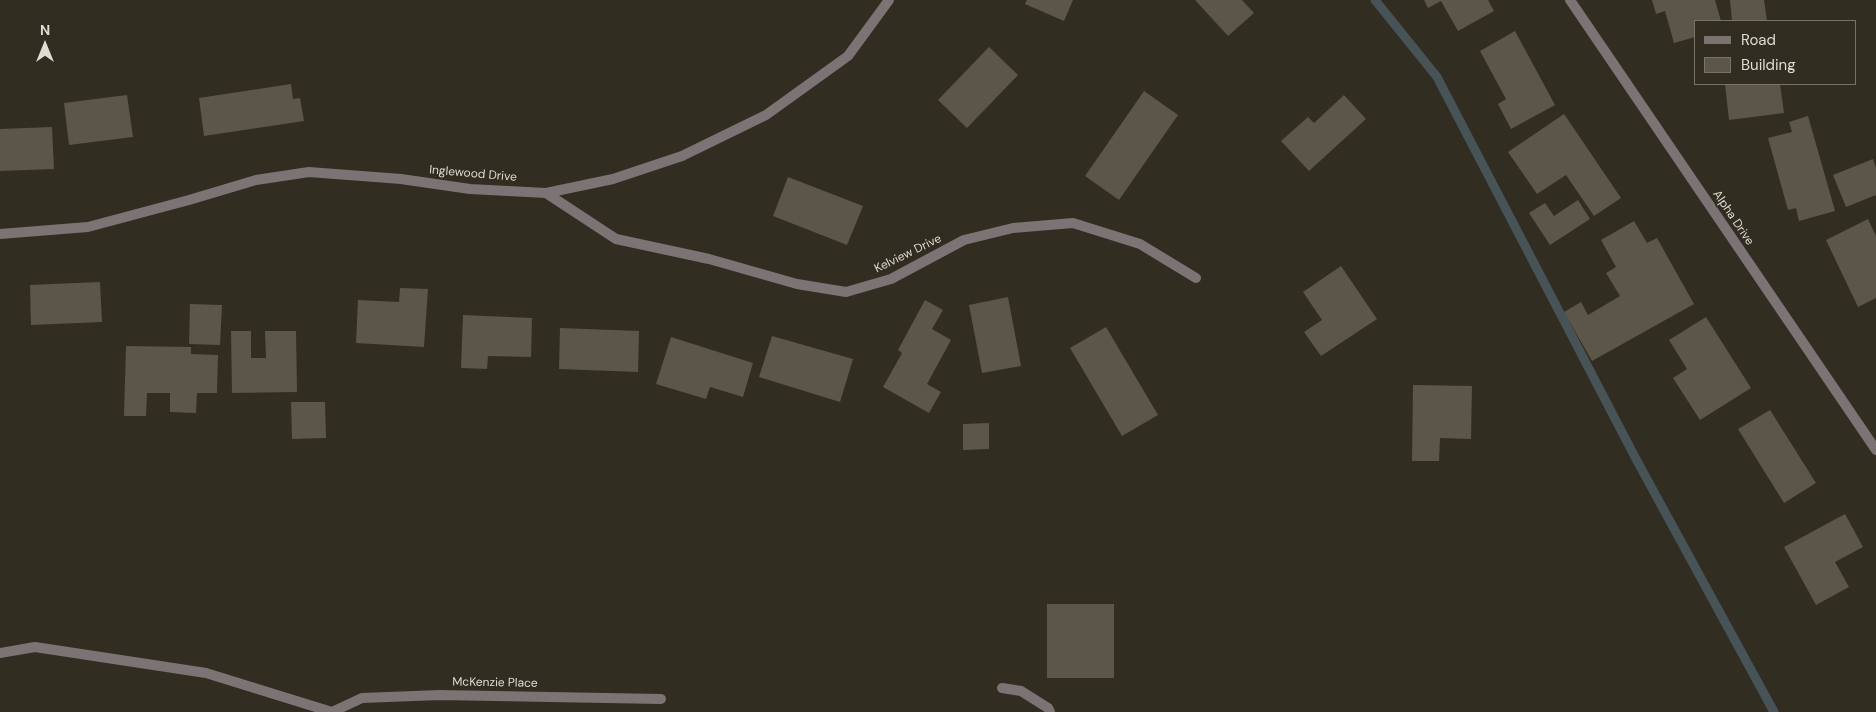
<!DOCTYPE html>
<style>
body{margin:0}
#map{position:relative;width:1876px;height:712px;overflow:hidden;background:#322d21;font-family:"DM Sans",sans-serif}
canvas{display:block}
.legend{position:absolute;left:1694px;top:20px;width:162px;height:65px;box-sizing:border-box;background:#322d21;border:1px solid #777369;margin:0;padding:6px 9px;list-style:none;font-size:15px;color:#dedcd4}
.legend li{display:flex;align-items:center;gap:10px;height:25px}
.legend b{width:25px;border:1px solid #777369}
.north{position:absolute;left:20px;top:20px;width:50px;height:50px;-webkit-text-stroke:4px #322d21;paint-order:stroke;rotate:0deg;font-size:14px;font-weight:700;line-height:20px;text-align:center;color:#dedcd4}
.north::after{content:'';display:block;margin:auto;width:18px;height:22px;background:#dedcd4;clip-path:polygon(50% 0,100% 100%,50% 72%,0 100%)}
</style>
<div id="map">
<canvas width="1876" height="712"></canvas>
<ul class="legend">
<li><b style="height:6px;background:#7b7374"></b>Road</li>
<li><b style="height:14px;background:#5b5648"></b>Building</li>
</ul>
<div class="north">N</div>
</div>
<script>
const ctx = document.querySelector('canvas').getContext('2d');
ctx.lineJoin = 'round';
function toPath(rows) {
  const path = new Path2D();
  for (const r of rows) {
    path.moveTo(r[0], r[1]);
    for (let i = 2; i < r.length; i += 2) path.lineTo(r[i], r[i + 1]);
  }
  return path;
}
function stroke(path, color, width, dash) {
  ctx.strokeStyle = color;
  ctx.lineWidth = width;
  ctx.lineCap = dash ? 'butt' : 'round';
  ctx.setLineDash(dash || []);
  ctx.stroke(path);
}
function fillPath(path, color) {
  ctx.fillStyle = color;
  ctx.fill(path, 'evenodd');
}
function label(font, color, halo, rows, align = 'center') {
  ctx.font = font + ' "DM Sans",sans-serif';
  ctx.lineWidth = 4;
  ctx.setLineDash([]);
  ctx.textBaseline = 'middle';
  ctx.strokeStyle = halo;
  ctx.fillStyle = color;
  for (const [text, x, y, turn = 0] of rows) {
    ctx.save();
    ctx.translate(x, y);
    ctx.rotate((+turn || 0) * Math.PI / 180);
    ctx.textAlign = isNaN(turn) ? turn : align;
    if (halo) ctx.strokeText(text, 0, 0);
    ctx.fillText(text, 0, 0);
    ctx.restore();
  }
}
const stream = toPath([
 [1375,0,1437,77,1636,459,1774,712]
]);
const building = toPath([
 [1027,0,1073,0,1064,21,1025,4],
 [1195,0,1242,0,1254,13,1228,36],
 [1424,0,1488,0,1494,11,1458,31,1441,1,1428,8],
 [1652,0,1715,0,1721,21,1695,21,1695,37,1674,43,1665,11,1656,14],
 [1730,0,1764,0,1767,21,1732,21],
 [1515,31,1555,105,1511,129,1498,104,1506,99,1480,51],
 [989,47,1018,75,967,128,938,100],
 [291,84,293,99,300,98,304,121,204,136,199,98],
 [1725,84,1780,84,1784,113,1729,120],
 [1144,91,1178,115,1119,200,1085,176],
 [127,95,133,137,69,145,64,103],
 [1344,95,1366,119,1309,171,1281,141,1308,117,1314,123],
 [1564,114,1621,198,1594,216,1566,175,1537,194,1508,152],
 [1808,116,1835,211,1799,221,1796,208,1788,210,1768,138,1792,132,1789,122],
 [52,127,54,169,0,171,0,129],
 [1873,159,1876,168,1876,195,1846,207,1833,175],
 [788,177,863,206,847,245,773,216],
 [1578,200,1590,219,1550,245,1529,213,1545,203,1554,216],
 [1868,219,1876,236,1876,298,1858,307,1826,240],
 [1634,221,1647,243,1657,238,1694,304,1592,361,1564,312,1581,302,1588,315,1620,296,1606,273,1616,267,1601,240],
 [1341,266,1377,319,1321,356,1304,332,1322,320,1303,292],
 [100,282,102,322,31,325,30,285],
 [400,288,428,289,424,347,356,343,358,300,399,302],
 [1008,297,1021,366,982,373,969,305],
 [925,300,943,310,932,329,951,340,927,384,941,392,929,413,883,387,902,353,898,350],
 [190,304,222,305,220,345,189,344],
 [463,315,532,318,531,357,488,356,487,369,461,368],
 [1706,317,1751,388,1700,420,1673,378,1687,369,1669,340],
 [1106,327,1158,415,1122,436,1070,348],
 [560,328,639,331,638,372,559,369],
 [231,331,251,331,251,358,266,358,265,331,296,331,297,392,232,393],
 [772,336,853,359,840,402,759,377],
 [671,337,753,363,743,397,710,387,706,399,656,384],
 [126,346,191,347,191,354,218,355,217,393,197,393,196,413,170,412,170,393,147,393,146,416,124,416],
 [1413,385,1472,386,1471,439,1440,438,1439,461,1412,461],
 [291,402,325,402,326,438,292,439],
 [1770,410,1816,483,1784,503,1738,429],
 [989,423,989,449,963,450,963,424],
 [1845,514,1863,547,1835,562,1849,587,1816,605,1784,547],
 [1047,604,1114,604,1114,678,1047,678]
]);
const lane = toPath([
 [0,653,35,647,206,673,332,712],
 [1002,688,1021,691,1048,708,1050,712],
 [332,712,362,698,440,695,661,699]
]);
const street = toPath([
 [1570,0,1876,450],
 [546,193,616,239,709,259,797,284,846,292,891,279,964,240,1013,228,1073,223,1140,244,1196,278],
 [0,234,88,227,189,200,256,180,309,172,401,179,470,189,546,193,613,179,682,156,766,115,848,56,889,0]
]);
const streetNames = [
 ["Inglewood Drive",473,174,5],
 ["Alpha Drive",1733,218,56],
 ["Kelview Drive",908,254,-26],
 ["McKenzie Place",495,683,1]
];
stroke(stream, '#475457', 9);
fillPath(building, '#5b5648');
stroke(lane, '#7b7374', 10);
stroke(street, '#7b7374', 10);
label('12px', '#dedcd4', '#322d21', streetNames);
</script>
